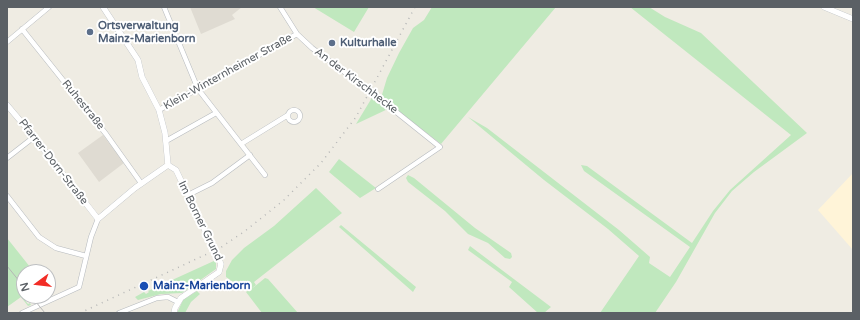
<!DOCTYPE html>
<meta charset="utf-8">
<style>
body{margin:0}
#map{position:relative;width:860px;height:320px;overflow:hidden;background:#efece3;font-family:"Varela Round",sans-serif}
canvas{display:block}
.frame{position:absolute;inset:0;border:8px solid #5b6065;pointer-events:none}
.north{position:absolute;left:16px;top:264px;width:40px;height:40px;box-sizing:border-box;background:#fff;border:1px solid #bdbfc1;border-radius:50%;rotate:255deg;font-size:11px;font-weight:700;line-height:16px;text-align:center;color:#5b6065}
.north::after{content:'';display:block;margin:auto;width:14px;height:18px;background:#f22d26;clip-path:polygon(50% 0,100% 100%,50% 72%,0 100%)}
</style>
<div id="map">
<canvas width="860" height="320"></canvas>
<div class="frame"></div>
<div class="north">N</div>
</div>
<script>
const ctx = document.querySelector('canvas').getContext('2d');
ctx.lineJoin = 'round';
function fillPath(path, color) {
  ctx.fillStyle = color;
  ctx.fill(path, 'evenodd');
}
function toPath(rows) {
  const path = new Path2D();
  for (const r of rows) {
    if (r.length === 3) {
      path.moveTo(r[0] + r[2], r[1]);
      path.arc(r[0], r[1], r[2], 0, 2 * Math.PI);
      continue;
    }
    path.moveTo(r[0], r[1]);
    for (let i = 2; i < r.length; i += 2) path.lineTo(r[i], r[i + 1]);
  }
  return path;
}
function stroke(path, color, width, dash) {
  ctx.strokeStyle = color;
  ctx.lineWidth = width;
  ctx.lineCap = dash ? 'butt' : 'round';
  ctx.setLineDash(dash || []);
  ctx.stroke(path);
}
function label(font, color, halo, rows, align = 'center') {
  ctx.font = font + ' "Varela Round",sans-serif';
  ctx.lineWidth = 4;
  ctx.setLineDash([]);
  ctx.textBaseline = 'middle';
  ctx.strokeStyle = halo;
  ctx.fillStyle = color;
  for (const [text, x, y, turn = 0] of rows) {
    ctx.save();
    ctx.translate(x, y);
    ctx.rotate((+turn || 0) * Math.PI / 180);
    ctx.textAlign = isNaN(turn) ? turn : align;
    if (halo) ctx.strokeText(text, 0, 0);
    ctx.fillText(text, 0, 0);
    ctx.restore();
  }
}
const commercial = toPath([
 [853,173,853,250,818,210]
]);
const education = toPath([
 [190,7,242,7,232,15,235,19,201,34],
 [103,135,124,163,99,182,78,153]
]);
const green = toPath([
 [313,7,369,7,354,32],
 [432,7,556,7,441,144,381,98,387,78,399,53,413,28,424,20],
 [630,7,649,7,665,17,701,33,807,133,754,172,732,191,715,213,676,282,655,313,600,313,639,256,608,229,544,180,468,117,487,128,619,230,650,257,649,263,670,277,690,247,584,171,581,165,587,166,692,243,713,211,730,190,791,135],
 [373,96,390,108,356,124],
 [339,159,376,188,360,198,329,172],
 [408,175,414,178,475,228,511,253,512,257,510,259,505,258,488,243,468,234,445,211,408,182,406,178],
 [316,188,342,213,254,282,256,285,251,289,245,290,226,277,226,271,232,260,244,248,274,226],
 [341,225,416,287,413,292,339,227],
 [7,238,34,272,24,272,24,296,26,296,23,298,28,304,30,303,31,305,28,306,21,297,7,307],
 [470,246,551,307,544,313,538,313,509,287,512,282,468,250],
 [216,260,216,269,182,293,161,294,138,300,135,297,144,292,146,294,149,292,148,291],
 [265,278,268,279,298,313,262,313,246,292,254,287],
 [197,291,200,294,191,302,185,313,177,313,183,300]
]);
const minor = toPath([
 [164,7,198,89,265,175],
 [280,7,297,34,312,48,370,91,440,147,378,189],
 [22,29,106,134,141,183],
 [7,42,49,7],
 [294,116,6],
 [159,110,297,34],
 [166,141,216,113],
 [241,144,288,115],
 [7,158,34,137],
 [188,195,212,183,250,155],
 [7,196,39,237,56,248,86,256],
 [22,313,79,287,91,237,98,219],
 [119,313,157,298,168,297,178,302]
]);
const tertiary = toPath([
 [103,7,138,60,142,77,159,110,165,133,168,165],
 [824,7,853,19],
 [7,105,34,137,98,219,135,188,168,165],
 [168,165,176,170,221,264,219,272,181,298,175,308,174,313]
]);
const tram = toPath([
 [7,266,24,287],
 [31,296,45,313]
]);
const rail = toPath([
 [80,313,220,248,245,231,284,200,321,163,356,117,415,7]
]);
const markers = [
 [90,32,4,"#5c6f8a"],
 [332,43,4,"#5c6f8a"],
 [144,286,5,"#1a4fb4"]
];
const serviceNames = [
 ["Ortsverwaltung",98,26],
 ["Mainz-Marienborn",98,39],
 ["Kulturhalle",340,43]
];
const streetNames = [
 ["Klein-Winternheimer Straße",228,72,-29],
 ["An der Kirschhecke",356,81,37],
 ["Ruhestraße",83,105,51],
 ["Pfarrer-Dorn-Straße",53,162,52],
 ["Im Borner Grund",200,221,64]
];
const transitNames = [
 ["Mainz-Marienborn",153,286]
];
fillPath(commercial, '#fff4d8');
fillPath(education, '#dfdbd2');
fillPath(green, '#c0e8be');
stroke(minor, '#b6babe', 5.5);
stroke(tertiary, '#b6babe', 6);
stroke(minor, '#fff', 4.5);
stroke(tertiary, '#fff', 5.5);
stroke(tram, '#b5b6b6', 1);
stroke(rail, '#b5b6b6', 1.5, [1, 5]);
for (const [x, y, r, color] of markers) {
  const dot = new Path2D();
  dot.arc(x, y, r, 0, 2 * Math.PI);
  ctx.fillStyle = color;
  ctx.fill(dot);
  stroke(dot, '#fff', 1.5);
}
label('bold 11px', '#4e5e75', '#fff', serviceNames, 'left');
label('11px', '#5b6065', '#fff', streetNames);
label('bold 11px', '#164399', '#fff', transitNames, 'left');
</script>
